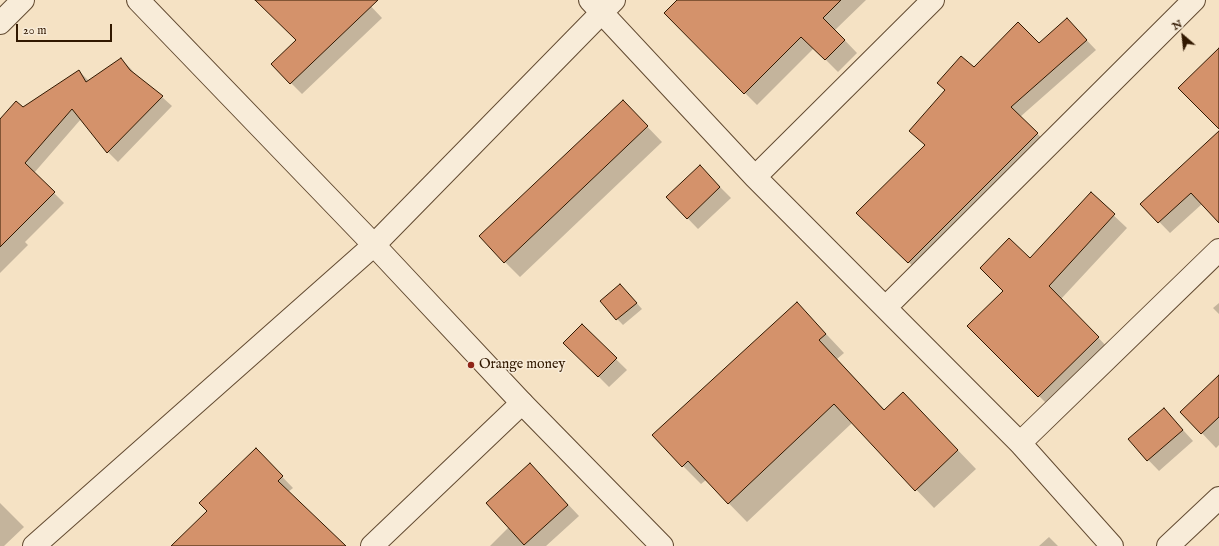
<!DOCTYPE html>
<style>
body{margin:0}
#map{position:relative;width:1219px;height:546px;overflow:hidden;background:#f5e2c4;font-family:"IM FELL English",serif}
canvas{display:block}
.north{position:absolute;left:1163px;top:16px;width:40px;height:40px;-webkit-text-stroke:3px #f8ecd9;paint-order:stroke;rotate:332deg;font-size:11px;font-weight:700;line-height:16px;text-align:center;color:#311800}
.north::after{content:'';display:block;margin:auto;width:14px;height:18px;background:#311800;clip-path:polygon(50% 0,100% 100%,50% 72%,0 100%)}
.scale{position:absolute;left:16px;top:24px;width:96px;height:18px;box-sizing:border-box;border:2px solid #311800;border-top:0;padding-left:5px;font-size:12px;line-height:14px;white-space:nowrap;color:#311800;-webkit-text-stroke:3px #f8ecd9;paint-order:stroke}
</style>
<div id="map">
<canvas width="1219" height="546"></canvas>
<div class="north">N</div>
<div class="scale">20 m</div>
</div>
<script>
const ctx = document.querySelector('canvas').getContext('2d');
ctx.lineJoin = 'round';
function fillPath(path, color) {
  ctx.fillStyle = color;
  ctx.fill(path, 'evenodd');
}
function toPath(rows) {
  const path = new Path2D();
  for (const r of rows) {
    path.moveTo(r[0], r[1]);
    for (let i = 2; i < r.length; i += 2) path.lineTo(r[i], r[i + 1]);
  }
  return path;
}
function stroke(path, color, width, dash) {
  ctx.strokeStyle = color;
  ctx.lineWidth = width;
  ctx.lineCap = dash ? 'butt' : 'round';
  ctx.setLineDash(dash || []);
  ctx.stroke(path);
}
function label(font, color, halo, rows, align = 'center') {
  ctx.font = font + ' "IM FELL English",serif';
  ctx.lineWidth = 3;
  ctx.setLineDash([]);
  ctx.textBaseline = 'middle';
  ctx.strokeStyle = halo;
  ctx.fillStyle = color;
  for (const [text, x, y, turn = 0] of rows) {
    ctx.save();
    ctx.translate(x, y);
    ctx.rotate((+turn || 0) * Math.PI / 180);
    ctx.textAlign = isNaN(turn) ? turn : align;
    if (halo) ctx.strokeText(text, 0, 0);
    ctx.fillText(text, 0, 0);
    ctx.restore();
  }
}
const shadow = toPath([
 [256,0,365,0,382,18,302,94,272,64,297,40],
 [679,0,866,0,835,30,857,53,838,72,814,48,757,105,665,13],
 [1077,30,1096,50,1020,117,1048,144,919,272,867,223,926,145,974,68],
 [121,59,131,69,136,76,162,97,172,106,118,162,108,152,81,119,34,173,64,203,25,242,28,245,0,273,0,120,23,108,79,71,89,81],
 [638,117,662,142,520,277,505,262],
 [1219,132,1219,222,1202,204,1170,233,1142,204],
 [711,178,731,198,698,229,667,197],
 [1091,194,1127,228,1061,299,1111,351,1052,409,969,326,1004,291],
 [626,291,642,309,623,325,601,302],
 [797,303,844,353,837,359,885,410,903,393,976,469,934,508,852,423,747,522,706,480,701,484,683,466],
 [1219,303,1219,314,1213,308],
 [582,326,627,370,609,387,565,343],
 [1219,376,1219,445,1216,448,1182,412],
 [1164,409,1193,441,1159,471,1129,440],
 [267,461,293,488,288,492,344,546,172,546],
 [530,464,579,516,546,546,490,546,509,527],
 [0,503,24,527,4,546,0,546],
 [1049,537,1058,546,1039,546]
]);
const building = toPath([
 [255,0,378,0,290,84,271,64,296,40,255,0],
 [677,0,841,0,823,18,845,40,825,60,801,37,744,94,664,13,677,0],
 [1067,18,1087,40,1011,107,1038,133,908,263,856,213,925,145,909,131,945,90,937,83,961,56,974,67,1018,22,1039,43,1067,18],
 [1219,48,1219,129,1178,88,1219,48],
 [121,58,130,70,163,96,107,153,72,109,25,163,55,192,0,247,0,119,16,101,23,107,79,70,86,82,121,58],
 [623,100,648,126,504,263,479,236,623,100],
 [1219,131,1219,223,1191,193,1158,223,1140,204,1219,131],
 [700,165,720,187,687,219,666,197,700,165],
 [1091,192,1115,214,1049,286,1099,337,1038,397,967,326,1003,291,980,268,1009,238,1030,258,1091,192],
 [620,284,637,303,616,320,600,301,620,284],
 [797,302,826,334,819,340,884,410,903,392,958,450,915,491,834,404,728,504,688,461,682,467,652,435,797,302],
 [582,324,617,358,598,377,563,343,582,324],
 [1219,375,1219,417,1201,434,1180,412,1219,375],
 [1164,408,1183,430,1147,461,1128,439,1164,408],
 [256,448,283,476,278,481,346,546,171,546,207,511,199,503,256,448],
 [530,463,568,505,524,545,486,503,530,463]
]);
const minor = toPath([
 [590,0,755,177,1020,443,1112,546],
 [0,23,23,0],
 [755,177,933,0],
 [886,307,1194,0],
 [1020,443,1219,250],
 [34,546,374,245,614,0],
 [372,546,522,403],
 [1168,546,1219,498]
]);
const tertiary = toPath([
 [138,0,374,245,522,403,662,546]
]);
const markers = [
 [471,365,4,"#8f2418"]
];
const poiNames = [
 ["Orange money",479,365]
];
fillPath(shadow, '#0003');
fillPath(building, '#d4926b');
stroke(building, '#311800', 1);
stroke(minor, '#624a31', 24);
stroke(tertiary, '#624a31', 24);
stroke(minor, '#f8ecd9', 22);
stroke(tertiary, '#f8ecd9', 22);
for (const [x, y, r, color] of markers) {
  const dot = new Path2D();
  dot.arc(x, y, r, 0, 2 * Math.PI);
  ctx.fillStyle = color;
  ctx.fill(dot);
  stroke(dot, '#f8ecd9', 1.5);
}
label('14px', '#311800', '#f8ecd9', poiNames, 'left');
</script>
